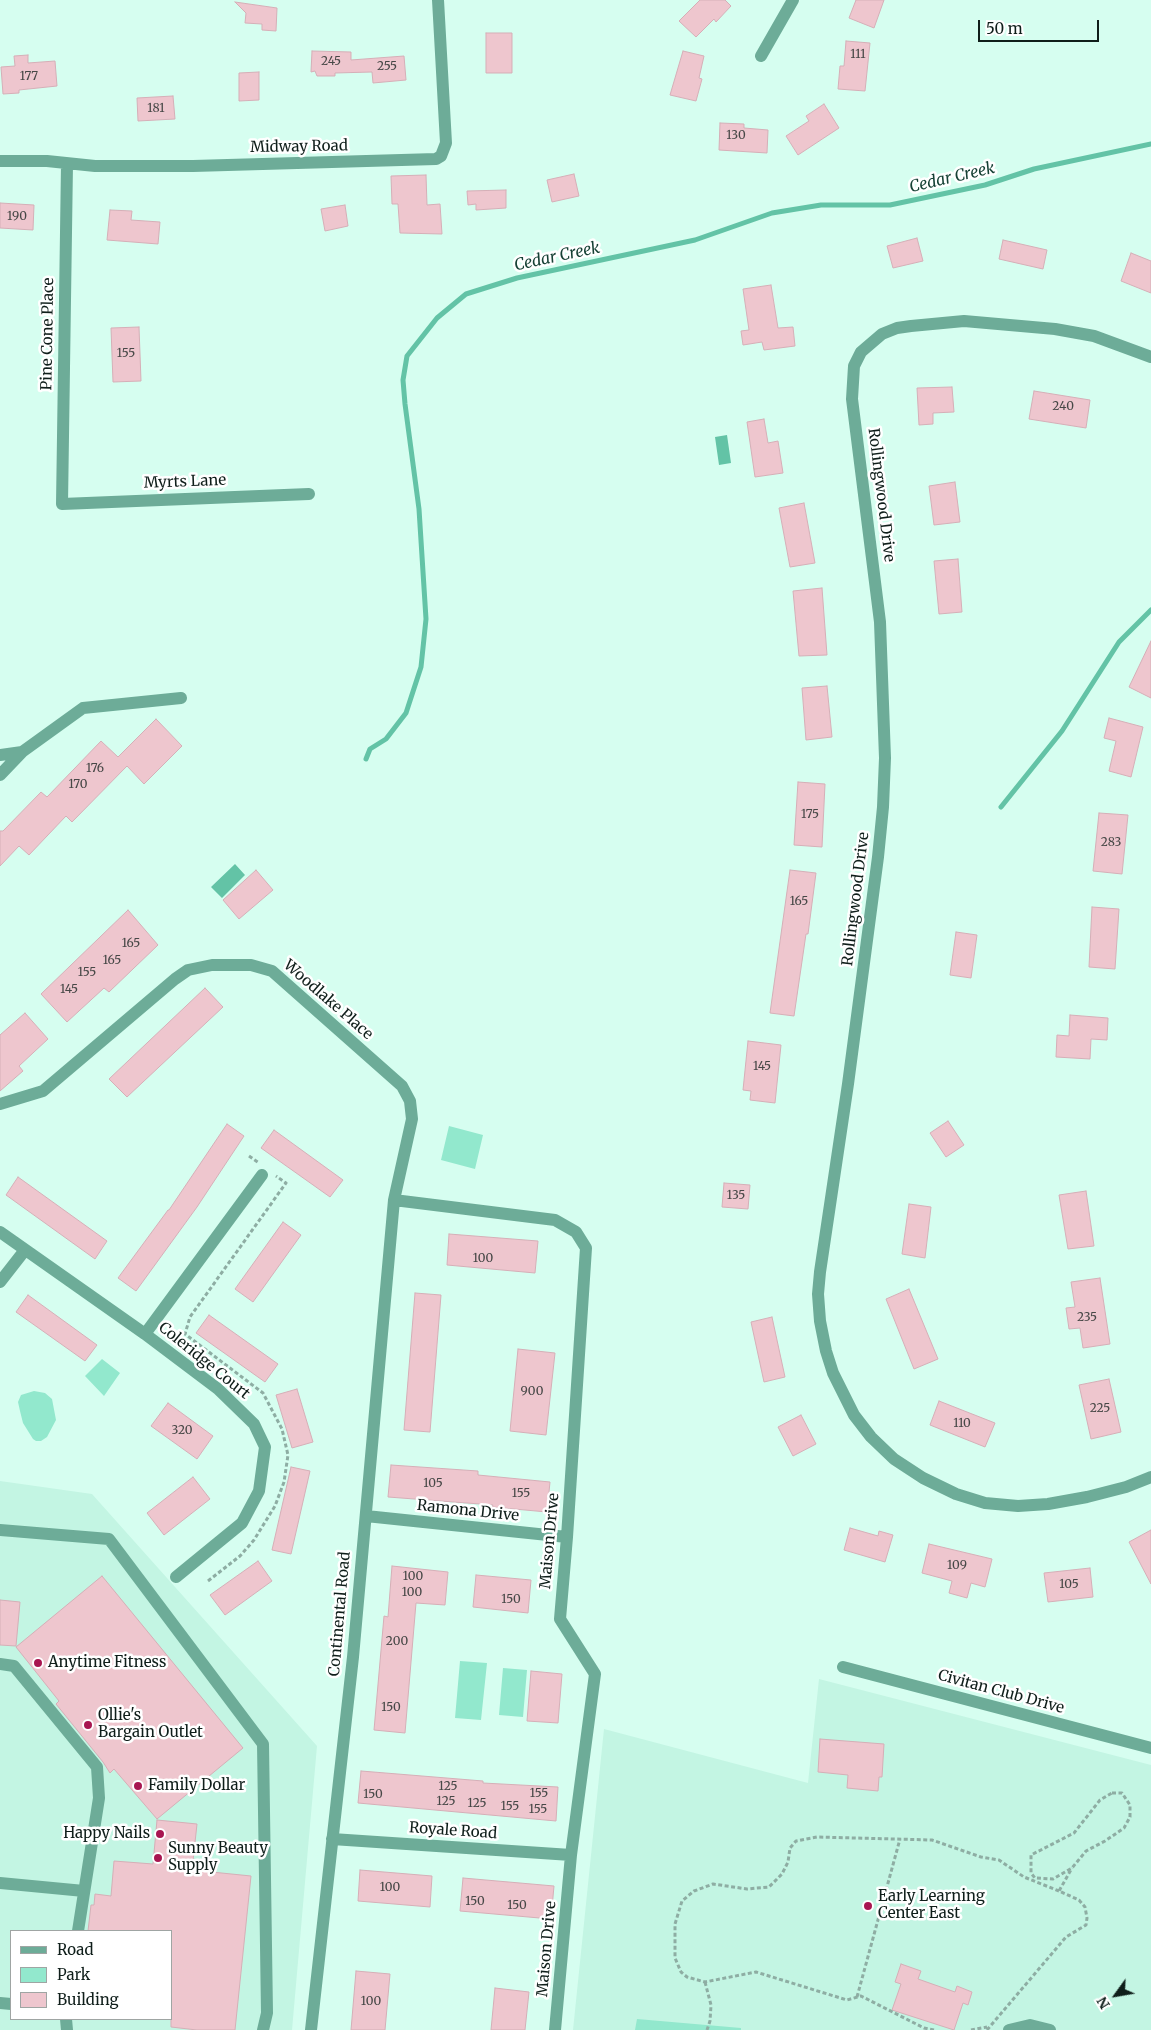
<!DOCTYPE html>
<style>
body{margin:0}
#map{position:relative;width:1151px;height:2030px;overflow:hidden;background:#d6fef0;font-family:Merriweather,serif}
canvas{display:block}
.legend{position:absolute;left:10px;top:1930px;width:162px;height:90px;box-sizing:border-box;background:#fff;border:1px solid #9fa5a3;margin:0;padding:6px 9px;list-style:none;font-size:15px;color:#0f1e1a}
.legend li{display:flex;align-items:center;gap:10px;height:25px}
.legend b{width:25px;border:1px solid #9fa5a3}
.north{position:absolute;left:1091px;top:1970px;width:50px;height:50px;-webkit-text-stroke:4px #fff;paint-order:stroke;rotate:238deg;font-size:14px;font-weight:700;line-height:20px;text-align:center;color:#0f1e1a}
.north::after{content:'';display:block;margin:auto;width:18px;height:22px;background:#0f1e1a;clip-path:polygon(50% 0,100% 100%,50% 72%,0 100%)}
.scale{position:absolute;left:978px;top:20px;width:121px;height:22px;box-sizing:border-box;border:2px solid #0f1e1a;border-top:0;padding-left:6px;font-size:15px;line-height:18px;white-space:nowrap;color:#0f1e1a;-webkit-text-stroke:4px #fff;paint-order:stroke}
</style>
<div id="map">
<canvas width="1151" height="2030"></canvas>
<ul class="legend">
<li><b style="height:6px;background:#6dac98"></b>Road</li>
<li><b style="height:14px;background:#92e8cd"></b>Park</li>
<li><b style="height:14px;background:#eec6ce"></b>Building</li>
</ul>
<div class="north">N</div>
<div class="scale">50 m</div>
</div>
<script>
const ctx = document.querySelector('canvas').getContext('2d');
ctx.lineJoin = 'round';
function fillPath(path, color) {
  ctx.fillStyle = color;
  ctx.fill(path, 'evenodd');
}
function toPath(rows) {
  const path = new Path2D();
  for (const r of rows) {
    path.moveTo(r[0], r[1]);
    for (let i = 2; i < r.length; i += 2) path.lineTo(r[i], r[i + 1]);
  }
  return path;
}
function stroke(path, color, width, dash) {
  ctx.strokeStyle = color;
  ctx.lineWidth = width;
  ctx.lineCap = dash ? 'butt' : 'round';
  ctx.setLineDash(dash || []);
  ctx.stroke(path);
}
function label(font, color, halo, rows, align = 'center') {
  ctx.font = font + ' Merriweather,serif';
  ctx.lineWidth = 5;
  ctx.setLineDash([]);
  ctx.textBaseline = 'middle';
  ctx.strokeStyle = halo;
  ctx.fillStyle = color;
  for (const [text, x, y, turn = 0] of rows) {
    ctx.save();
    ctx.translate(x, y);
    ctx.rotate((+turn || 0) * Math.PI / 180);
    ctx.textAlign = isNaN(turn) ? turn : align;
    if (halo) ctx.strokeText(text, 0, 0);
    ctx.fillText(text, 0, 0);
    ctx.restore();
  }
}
const built = toPath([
 [0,1481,92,1494,317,1746,292,2030,0,2030],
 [11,1931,171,1931,171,2019,11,2019],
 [819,1679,1151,1765,1151,2030,573,2030,604,1729,808,1783]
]);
const green = toPath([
 [449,1126,483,1135,475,1169,441,1160],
 [102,1359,120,1373,104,1396,85,1376],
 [34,1391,45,1393,52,1399,56,1420,47,1437,41,1441,36,1441,33,1439,23,1423,20,1411,18,1402,21,1395],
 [460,1661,487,1663,481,1720,455,1718],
 [503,1668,527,1670,523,1717,499,1715],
 [637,2019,741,2028,741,2030,635,2030]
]);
const water = toPath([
 [727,435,731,463,719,465,715,437],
 [235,864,245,875,222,898,211,887]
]);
const stream = toPath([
 [366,759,370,749,386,739,406,713,421,667,426,619,419,509,405,404,403,380,407,356,437,318,466,294,517,278,695,240,772,213,821,205,890,205,985,185,1034,169,1151,144],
 [1001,807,1062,731,1119,642,1151,610]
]);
const building = toPath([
 [700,0,725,0,731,6,716,22,714,19,696,37,679,21,700,0],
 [856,0,884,0,874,28,849,18,856,0],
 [235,2,277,8,276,31,262,30,262,24,245,23,246,13,235,2],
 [486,33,512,33,512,73,486,73,486,33],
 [846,41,870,43,865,91,838,89,840,66,844,66,846,41],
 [312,51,351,52,351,60,404,56,406,80,373,83,372,72,335,73,335,76,317,76,315,71,311,72,312,51],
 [683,51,704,56,699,78,702,79,696,101,670,95,683,51],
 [28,55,28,63,55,61,57,86,19,90,19,93,3,94,1,67,15,66,14,56,28,55],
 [259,72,259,100,239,101,239,73,259,72],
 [173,96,175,119,138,121,137,98,173,96],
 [824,104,839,128,798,155,786,136,809,121,806,116,824,104],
 [720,123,744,124,744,128,768,130,767,153,719,150,720,123],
 [574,174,579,196,552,202,547,180,574,174],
 [426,175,427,205,440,204,442,234,400,233,398,204,392,204,391,176,426,175],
 [506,190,506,208,476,210,476,204,468,205,467,191,506,190],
 [0,203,34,205,33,230,0,228,0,203],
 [345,205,348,226,325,231,321,209,345,205],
 [110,210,132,211,131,220,160,222,158,244,107,240,110,210],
 [917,238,923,261,893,268,887,246,917,238],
 [1003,240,1047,250,1043,269,999,259,1003,240],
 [1131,253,1151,261,1151,293,1121,281,1131,253],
 [771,285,778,328,793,327,795,346,764,350,762,342,743,345,741,331,749,330,743,289,771,285],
 [139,327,141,381,113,382,111,328,139,327],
 [952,387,954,412,933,413,933,424,919,425,917,388,952,387],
 [1034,391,1090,400,1086,428,1029,419,1034,391],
 [764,419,768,443,778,441,783,473,755,477,747,422,764,419],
 [955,482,960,522,934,525,929,486,955,482],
 [804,503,815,563,790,567,779,508,804,503],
 [958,559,962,612,939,614,934,561,958,559],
 [822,588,827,655,799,656,793,591,822,588],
 [1151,641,1151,698,1129,687,1151,641],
 [827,686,832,737,806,740,802,688,827,686],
 [1109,718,1143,727,1131,777,1109,771,1116,741,1104,738,1109,718],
 [156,719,182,746,144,784,127,766,72,822,66,816,29,855,19,846,0,866,0,831,3,831,41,792,47,797,101,741,118,757,156,719],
 [798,782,825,784,822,847,794,845,798,782],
 [1099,813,1128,815,1122,874,1093,871,1099,813],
 [256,870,273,890,239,919,223,900,256,870],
 [790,870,816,873,808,934,806,934,794,1016,770,1013,790,870],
 [1092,907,1119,909,1115,969,1089,967,1092,907],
 [128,910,158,945,109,992,104,988,67,1022,41,994,128,910],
 [956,932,977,935,971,978,950,975,956,932],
 [205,988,223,1007,127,1097,109,1079,205,988],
 [25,1013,48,1039,19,1066,23,1071,0,1091,0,1035,25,1013],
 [1070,1015,1108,1018,1107,1040,1091,1039,1090,1059,1056,1057,1057,1035,1069,1036,1070,1015],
 [748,1041,781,1045,775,1103,750,1100,751,1091,743,1090,748,1041],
 [948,1121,964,1145,946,1157,930,1133,948,1121],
 [227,1124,244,1136,197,1207,136,1291,118,1278,168,1210,169,1210,227,1124],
 [274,1130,343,1180,330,1197,261,1148,274,1130],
 [18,1177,107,1241,95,1259,6,1195,18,1177],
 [724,1183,750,1185,748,1209,722,1207,724,1183],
 [1086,1191,1094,1246,1068,1249,1059,1195,1086,1191],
 [909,1204,931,1207,925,1258,902,1254,909,1204],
 [283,1222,301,1235,253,1302,235,1289,283,1222],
 [449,1234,538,1241,535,1273,447,1265,449,1234],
 [1100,1278,1110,1344,1083,1348,1080,1328,1069,1329,1066,1308,1075,1307,1071,1282,1100,1278],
 [909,1289,938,1359,914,1369,886,1299,909,1289],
 [415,1293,441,1295,430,1432,404,1430,415,1293],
 [28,1295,97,1345,85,1361,16,1312,28,1295],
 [209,1315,278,1364,265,1382,196,1333,209,1315],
 [772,1317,785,1377,764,1382,751,1322,772,1317],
 [518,1349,555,1353,546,1435,510,1431,518,1349],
 [1109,1379,1121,1432,1091,1439,1079,1385,1109,1379],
 [297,1389,313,1442,292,1448,276,1395,297,1389],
 [939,1401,995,1423,985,1447,930,1425,939,1401],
 [168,1403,213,1436,197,1459,151,1426,168,1403],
 [801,1415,816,1444,793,1456,778,1427,801,1415],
 [391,1465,478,1471,478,1475,550,1482,547,1512,492,1507,493,1505,388,1497,391,1465],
 [291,1467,310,1471,291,1554,272,1550,291,1467],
 [193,1477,210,1499,164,1535,147,1513,193,1477],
 [850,1528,878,1536,879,1531,893,1535,885,1562,844,1550,850,1528],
 [1151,1530,1151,1584,1129,1542,1151,1530],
 [929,1544,992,1559,985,1587,971,1583,967,1598,949,1593,952,1581,922,1573,929,1544],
 [258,1561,272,1581,225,1615,210,1595,258,1561],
 [392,1566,448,1572,445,1605,416,1603,405,1733,374,1730,384,1616,388,1617,392,1566],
 [1090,1568,1093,1597,1048,1602,1044,1573,1090,1568],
 [476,1575,531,1580,528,1613,473,1607,476,1575],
 [102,1576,243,1748,157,1819,114,1769,110,1773,103,1762,56,1704,59,1701,16,1647,102,1576],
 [0,1600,20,1602,16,1646,0,1645,0,1600],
 [531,1671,562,1674,558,1723,527,1721,531,1671],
 [820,1739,884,1744,882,1777,879,1777,878,1791,847,1788,848,1775,818,1772,820,1739],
 [361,1771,483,1781,483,1783,558,1787,556,1821,358,1803,361,1771],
 [157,1820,197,1824,192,1870,251,1876,235,2030,197,2030,171,2027,171,1931,88,1931,91,1905,94,1905,95,1894,111,1896,114,1861,153,1864,157,1820],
 [360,1870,432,1876,430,1907,358,1901,360,1870],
 [463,1878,554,1886,551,1919,460,1911,463,1878],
 [901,1964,921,1971,918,1979,955,1992,957,1986,972,1992,968,2005,963,2003,954,2030,892,2010,901,1984,895,1982,901,1964],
 [356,1971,390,1974,385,2030,351,2030,356,1971],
 [495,1988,529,1992,525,2030,491,2030,495,1988]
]);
const path = toPath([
 [249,1156,259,1163],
 [208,1581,240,1556,254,1540,275,1506,284,1482,288,1455,282,1429,263,1393,185,1334,190,1317,286,1183,276,1176],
 [1112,1793,1122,1793,1130,1805,1130,1817,1124,1828,1105,1841,1086,1851,1072,1868,1053,1879,1035,1878,1031,1873,1031,1855,1074,1833,1100,1800,1112,1793],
 [705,1982,711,2005,710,2021,707,2030],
 [857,1997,900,1839],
 [934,2030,924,2028,861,1996,847,2000,756,1972,705,1982,687,1977,681,1972,675,1958,675,1924,682,1901,694,1891,713,1884,747,1889,769,1887,782,1874,788,1862,790,1848,796,1841,817,1837,932,1840,981,1857,999,1860,1024,1877,1059,1891],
 [971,2030,987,2027],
 [987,2030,1066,1937,1086,1925,1087,1918,1085,1907,1079,1900,1059,1891,1072,1868]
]);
const minor = toPath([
 [761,56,793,0],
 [0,161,47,161,95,166,193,166,436,159,441,156,446,143,438,0],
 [67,164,62,504,309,494],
 [1151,357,1094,336,1055,329,964,321,911,326,897,328,882,334,861,352,854,366,852,399,880,622,885,758,883,807,878,857,848,1084,820,1272,818,1294,820,1321,826,1351,833,1373,854,1415,871,1437,894,1459,923,1478,956,1494,985,1503,1018,1506,1048,1504,1087,1497,1126,1487,1151,1477],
 [0,755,22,752],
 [0,775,22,752,83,708,181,698],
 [0,1104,43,1091,175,979,188,970,212,965,251,965,272,971,402,1086,410,1101,412,1119,394,1200,353,1657,311,2030],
 [394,1200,555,1220,576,1232,586,1248,567,1537,560,1619,595,1674,571,1855,555,2030],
 [0,1232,145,1334,218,1389,254,1424,265,1447,259,1491,242,1523,176,1577],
 [0,1282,25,1250],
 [145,1334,262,1175],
 [366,1516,567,1537],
 [0,1530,109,1539,263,1744,267,2013,263,2030],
 [0,1664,14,1666,97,1767,99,1798,78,1931],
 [843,1667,1151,1748],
 [332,1839,571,1855],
 [0,1883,84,1891],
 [0,2003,11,2004],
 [66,2019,67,2030],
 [1009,2030,1030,2025,1050,2030]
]);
const markers = [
 [38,1663,5,"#a81651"],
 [88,1725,5,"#a81651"],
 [138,1786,5,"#a81651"],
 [160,1834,5,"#a81651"],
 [158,1858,5,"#a81651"],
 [868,1906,5,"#a81651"]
];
const numberNames = [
 ["111",858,55],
 ["245",331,62],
 ["255",387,67],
 ["177",29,77],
 ["181",156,109],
 ["130",736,136],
 ["190",17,217],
 ["155",126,354],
 ["240",1063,407],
 ["176",95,769],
 ["170",78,785],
 ["175",810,815],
 ["283",1111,843],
 ["165",799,902],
 ["165",131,944],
 ["165",112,961],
 ["155",87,973],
 ["145",69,990],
 ["145",762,1067],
 ["135",736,1196],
 ["100",483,1259],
 ["235",1087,1318],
 ["900",532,1392],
 ["225",1100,1409],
 ["110",962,1424],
 ["320",182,1431],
 ["105",433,1484],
 ["155",521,1494],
 ["109",957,1566],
 ["100",413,1577],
 ["105",1069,1585],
 ["100",412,1593],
 ["150",511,1600],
 ["200",397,1642],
 ["150",391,1708],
 ["125",448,1787],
 ["155",539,1794],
 ["150",373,1795],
 ["125",446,1802],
 ["125",477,1804],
 ["155",510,1807],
 ["155",538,1810],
 ["100",390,1888],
 ["150",475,1902],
 ["150",517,1906],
 ["100",371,2002]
];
const streetNames = [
 ["Midway Road",299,147,-1],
 ["Pine Cone Place",48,334,-89],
 ["Myrts Lane",185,482,-2],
 ["Rollingwood Drive",881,495,83],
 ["Rollingwood Drive",856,899,-83],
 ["Woodlake Place",328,1000,41],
 ["Coleridge Court",204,1361,39],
 ["Ramona Drive",468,1511,6],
 ["Maison Drive",550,1541,-85],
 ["Continental Road",340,1614,-85],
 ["Civitan Club Drive",1001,1692,15],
 ["Royale Road",453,1831,4],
 ["Maison Drive",547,1949,-85]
];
const poiNames = [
 ["Anytime Fitness",48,1663],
 ["Ollie's",98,1716],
 ["Bargain Outlet",98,1733],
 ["Family Dollar",148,1786],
 ["Happy Nails",150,1834,"right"],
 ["Sunny Beauty",168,1849],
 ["Supply",168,1866],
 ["Early Learning",878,1897],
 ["Center East",878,1914]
];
const waterNames = [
 ["Cedar Creek",952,178,-13],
 ["Cedar Creek",557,257,-12]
];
fillPath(built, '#c3f5e3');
fillPath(green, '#92e8cd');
fillPath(water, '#63c3a6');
stroke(stream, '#63c3a6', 5);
fillPath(building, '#eec6ce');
stroke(building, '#d5afb7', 1);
stroke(path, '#8eada3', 3, [4, 2.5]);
stroke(minor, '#6dac98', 12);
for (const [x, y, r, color] of markers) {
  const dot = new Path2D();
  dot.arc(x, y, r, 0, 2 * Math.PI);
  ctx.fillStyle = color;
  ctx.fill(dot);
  stroke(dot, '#fff', 2);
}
label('12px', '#474847', null, numberNames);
label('15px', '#0f1e1a', '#fff', streetNames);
label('15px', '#0f1e1a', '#fff', poiNames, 'left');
label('italic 16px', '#164135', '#fff', waterNames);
</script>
